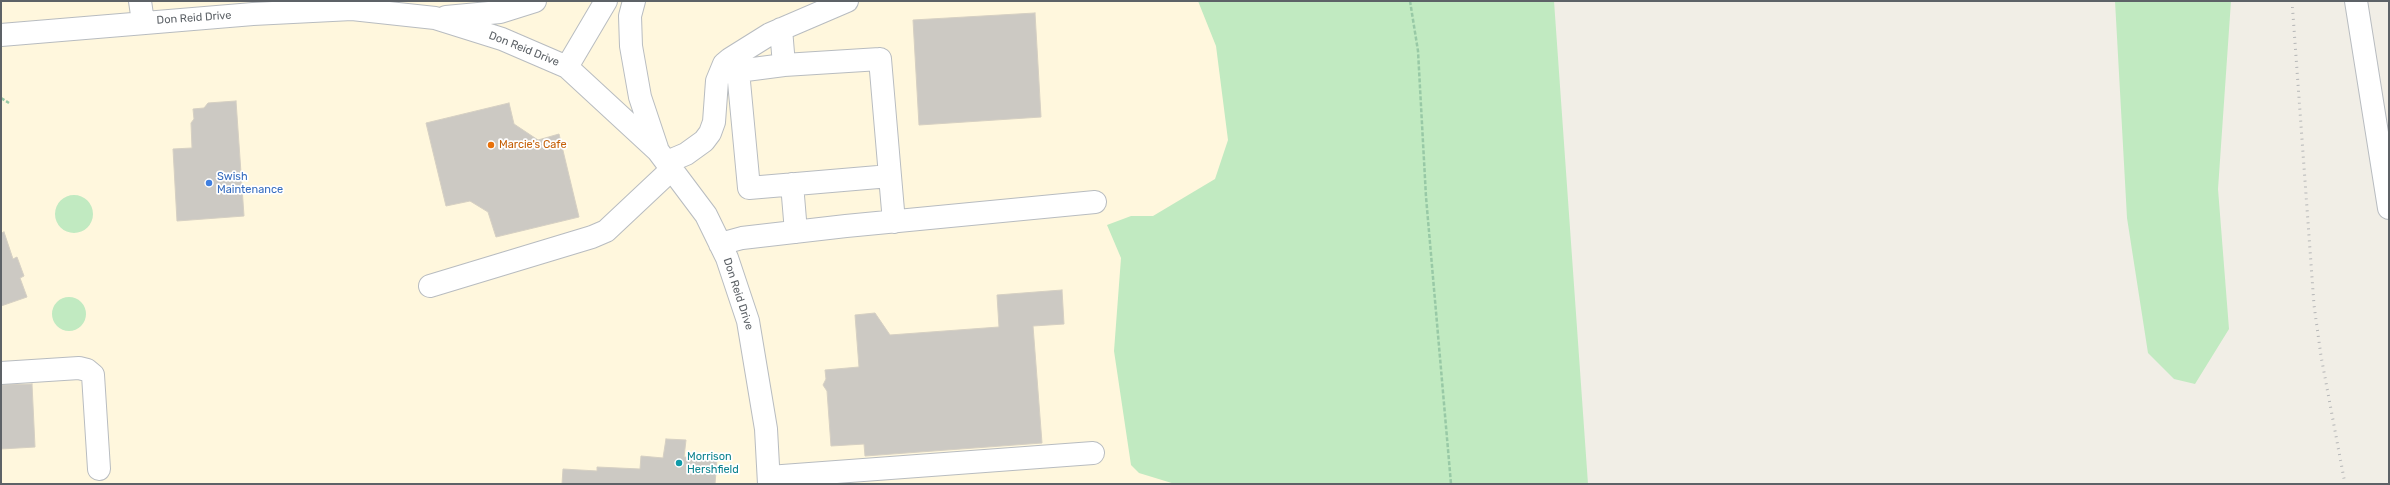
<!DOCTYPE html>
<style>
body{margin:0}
#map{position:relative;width:2390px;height:485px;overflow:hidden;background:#f1eee6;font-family:Rubik,sans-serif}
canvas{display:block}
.frame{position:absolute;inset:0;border:2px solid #5d6267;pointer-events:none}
</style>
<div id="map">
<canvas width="2390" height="485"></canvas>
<div class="frame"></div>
</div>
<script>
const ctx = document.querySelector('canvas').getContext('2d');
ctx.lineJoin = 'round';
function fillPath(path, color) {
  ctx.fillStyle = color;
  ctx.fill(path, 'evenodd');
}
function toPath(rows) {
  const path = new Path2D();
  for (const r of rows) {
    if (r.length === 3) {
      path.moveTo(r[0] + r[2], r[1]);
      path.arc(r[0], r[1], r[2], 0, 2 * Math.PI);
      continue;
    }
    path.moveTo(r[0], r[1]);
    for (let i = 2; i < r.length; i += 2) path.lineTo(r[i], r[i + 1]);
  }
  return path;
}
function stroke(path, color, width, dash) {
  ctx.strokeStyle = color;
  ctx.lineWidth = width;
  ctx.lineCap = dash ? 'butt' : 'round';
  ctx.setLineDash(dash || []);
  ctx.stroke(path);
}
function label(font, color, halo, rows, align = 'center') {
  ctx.font = font + ' Rubik,sans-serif';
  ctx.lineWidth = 3.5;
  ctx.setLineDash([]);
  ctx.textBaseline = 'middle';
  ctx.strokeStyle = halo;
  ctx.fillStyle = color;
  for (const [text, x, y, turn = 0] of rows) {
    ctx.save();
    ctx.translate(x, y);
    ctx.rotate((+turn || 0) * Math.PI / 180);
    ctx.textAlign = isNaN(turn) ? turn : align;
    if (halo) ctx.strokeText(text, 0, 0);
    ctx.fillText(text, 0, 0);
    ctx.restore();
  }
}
const commercial = toPath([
 [1,1,1260,1,1287,484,1,484]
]);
const green = toPath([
 [1198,1,1554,1,1588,484,1175,484,1139,473,1131,465,1114,351,1121,258,1107,225,1131,216,1153,216,1215,179,1228,140,1216,46],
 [2115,1,2231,1,2218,189,2229,329,2195,384,2174,379,2148,353,2127,218],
 [74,214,19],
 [69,314,17]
]);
const building = toPath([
 [1035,13,1041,117,919,125,913,20,1035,13],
 [236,101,244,216,177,221,173,149,192,148,191,123,194,119,193,109,204,108,208,103,236,101],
 [509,103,514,124,538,140,559,134,579,217,496,237,488,212,470,201,446,206,426,123,509,103],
 [4,232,13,259,17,257,24,276,20,278,27,297,1,306,1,233,4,232],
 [1062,290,1064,324,1033,326,1042,443,865,456,864,444,831,446,827,391,823,385,826,379,825,370,859,367,855,315,875,313,890,335,999,327,997,295,1062,290],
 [32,384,35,447,1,449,1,385,32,384],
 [666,439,686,440,684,457,717,459,715,484,562,484,563,469,597,471,597,467,640,469,641,456,663,458,666,439]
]);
const path = toPath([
 [1410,1,1418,51,1426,197,1451,484],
 [1,98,9,103]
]);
const minor = toPath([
 [140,1,143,22],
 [634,1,630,16,631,46,640,97,657,148],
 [2356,1,2389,208],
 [446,17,500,12,535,1],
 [781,29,784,65],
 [1,35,253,14,352,9,435,18,502,39,567,67,658,151,706,215,727,258,748,321,766,429,769,484],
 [880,59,890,176,749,188,738,71,784,65,880,59],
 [567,67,606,1],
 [667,162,686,154,704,141,710,133,714,122,717,81,724,64,730,59,770,34,847,1],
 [890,176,894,222],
 [792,184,796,232],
 [720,244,742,238,846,226,1095,202],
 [430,286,592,237,606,231,672,169],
 [1,373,79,368,87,370,93,375,99,469],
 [769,477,1093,453]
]);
const rail = toPath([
 [2292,1,2314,305,2321,356,2345,484]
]);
const markers = [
 [491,145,4,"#e8710a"],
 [209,183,4,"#3f7fe0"],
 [679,463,4,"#0f9aa8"]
];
const streetNames = [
 ["Don Reid Drive",194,18,-4],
 ["Don Reid Drive",524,49,22],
 ["Don Reid Drive",738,294,72]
];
const foodNames = [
 ["Marcie's Cafe",499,145]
];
const shopNames = [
 ["Swish",217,177],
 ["Maintenance",217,190]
];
const cultureNames = [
 ["Morrison",687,457],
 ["Hershfield",687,470]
];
fillPath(commercial, '#fff7dd');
fillPath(green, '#c1eac1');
fillPath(building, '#ccc9c3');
stroke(building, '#d6d0c3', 1);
stroke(minor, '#b8bcc0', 24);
stroke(path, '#98c9a6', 2.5, [4, 2]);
stroke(minor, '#fff', 22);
stroke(rail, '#b5b6b7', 3, [1, 5]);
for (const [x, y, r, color] of markers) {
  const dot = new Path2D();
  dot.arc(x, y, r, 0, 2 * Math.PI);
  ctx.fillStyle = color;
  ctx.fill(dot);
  stroke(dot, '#fff', 1.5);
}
label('11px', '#5d6267', '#fff', streetNames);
label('11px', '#c56008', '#fff', foodNames, 'left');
label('11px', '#366cbe', '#fff', shopNames, 'left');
label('11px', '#0d838f', '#fff', cultureNames, 'left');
</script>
